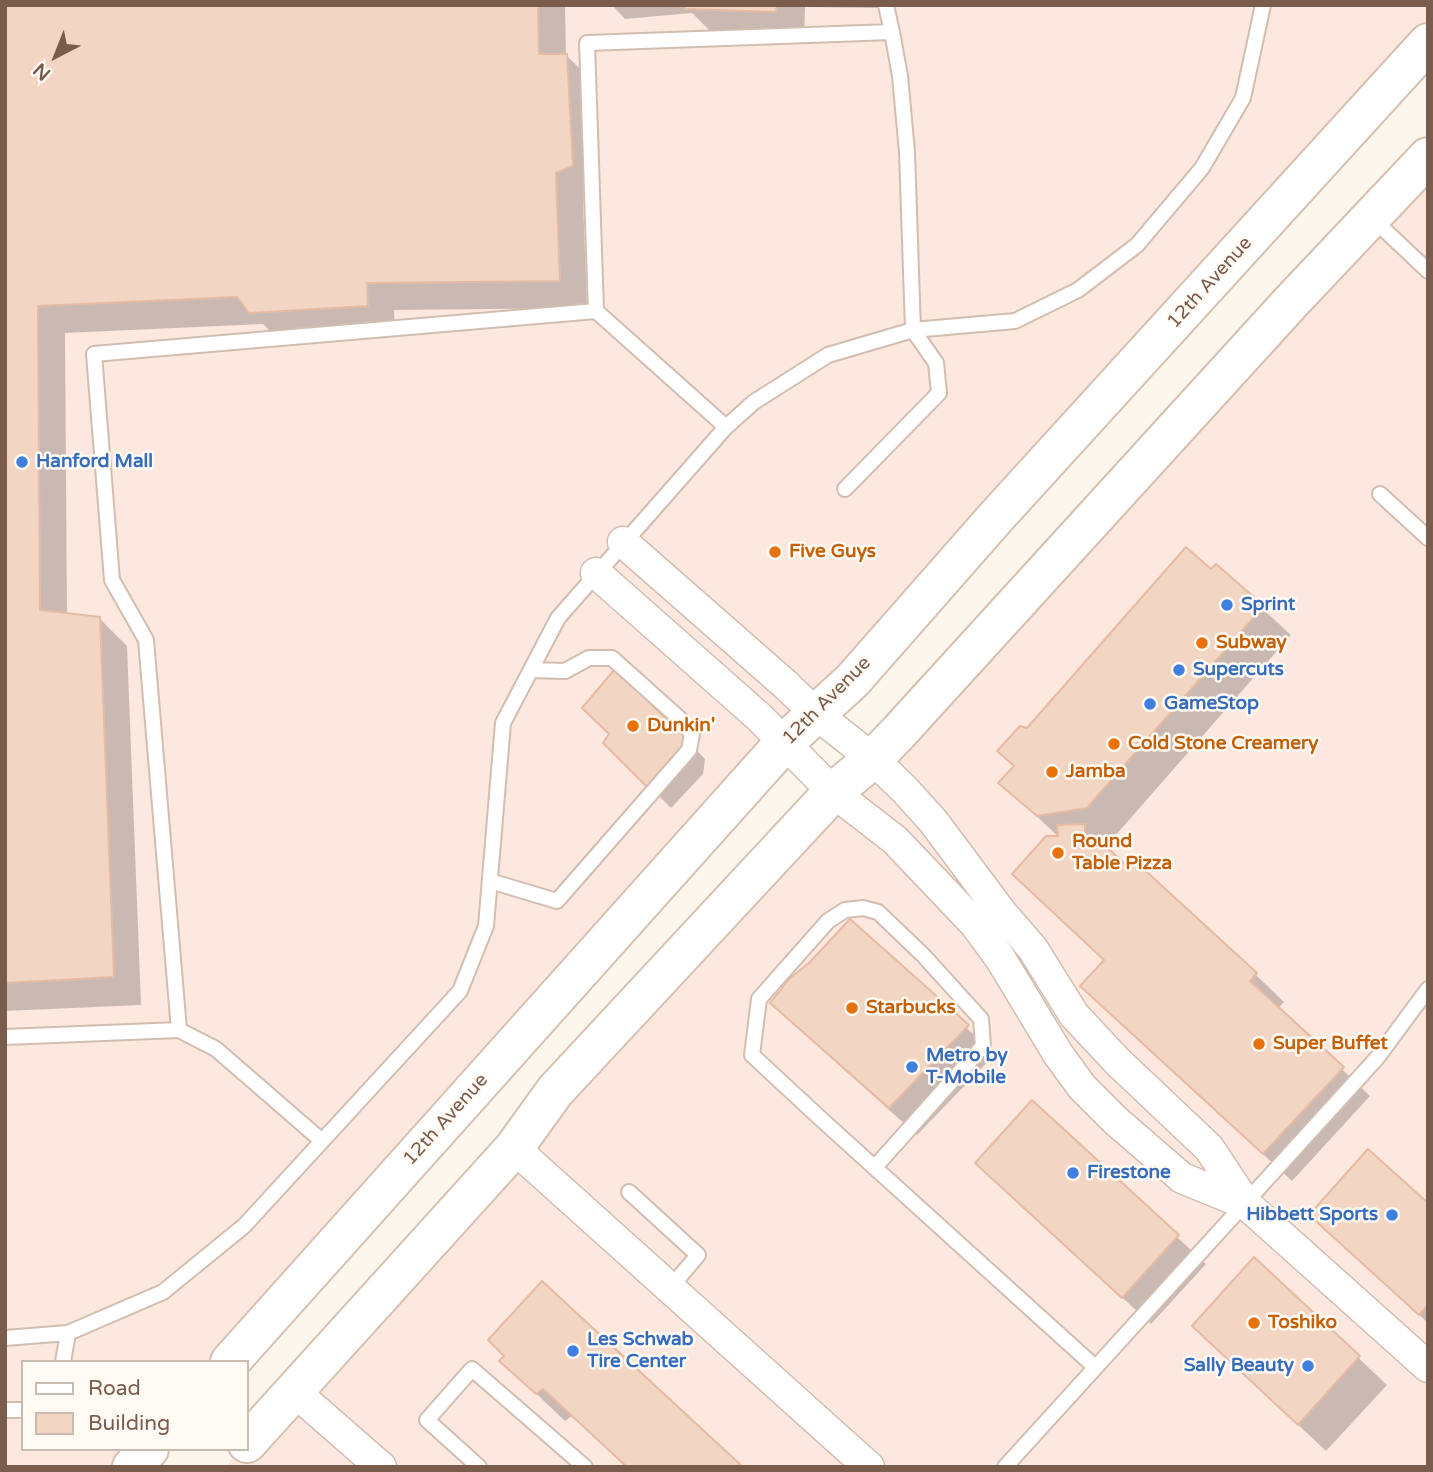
<!DOCTYPE html>
<style>
body{margin:0}
#map{position:relative;width:1433px;height:1472px;overflow:hidden;background:#fdf6ec;font-family:"Varela Round",sans-serif}
canvas{display:block}
.frame{position:absolute;inset:0;border:7px solid #7a5c4d;pointer-events:none}
.legend{position:absolute;left:21px;top:1360px;width:228px;height:91px;box-sizing:border-box;background:#fffaf3;border:2px solid #cabbb1;margin:0;padding:9px 12px;list-style:none;font-size:21px;color:#7a5c4d}
.legend li{display:flex;align-items:center;gap:14px;height:35px}
.legend b{width:35px;border:2px solid #cabbb1}
.north{position:absolute;left:21px;top:21px;width:70px;height:70px;-webkit-text-stroke:5px #fffaf3;paint-order:stroke;rotate:222deg;font-size:19px;font-weight:700;line-height:28px;text-align:center;color:#7a5c4d}
.north::after{content:'';display:block;margin:auto;width:24px;height:32px;background:#7a5c4d;clip-path:polygon(50% 0,100% 100%,50% 72%,0 100%)}
</style>
<div id="map">
<canvas width="1433" height="1472"></canvas>
<div class="frame"></div>
<ul class="legend">
<li><b style="height:9px;background:#fff"></b>Road</li>
<li><b style="height:19px;background:#f3d5c3"></b>Building</li>
</ul>
<div class="north">N</div>
</div>
<script>
const ctx = document.querySelector('canvas').getContext('2d');
ctx.lineJoin = 'round';
function fillPath(path, color) {
  ctx.fillStyle = color;
  ctx.fill(path, 'evenodd');
}
function toPath(rows) {
  const path = new Path2D();
  for (const r of rows) {
    path.moveTo(r[0], r[1]);
    for (let i = 2; i < r.length; i += 2) path.lineTo(r[i], r[i + 1]);
  }
  return path;
}
function stroke(path, color, width, dash) {
  ctx.strokeStyle = color;
  ctx.lineWidth = width;
  ctx.lineCap = dash ? 'butt' : 'round';
  ctx.setLineDash(dash || []);
  ctx.stroke(path);
}
function label(font, color, halo, rows, align = 'center') {
  ctx.font = font + ' "Varela Round",sans-serif';
  ctx.lineWidth = 5;
  ctx.setLineDash([]);
  ctx.textBaseline = 'middle';
  ctx.strokeStyle = halo;
  ctx.fillStyle = color;
  for (const [text, x, y, turn = 0] of rows) {
    ctx.save();
    ctx.translate(x, y);
    ctx.rotate((+turn || 0) * Math.PI / 180);
    ctx.textAlign = isNaN(turn) ? turn : align;
    if (halo) ctx.strokeText(text, 0, 0);
    ctx.fillText(text, 0, 0);
    ctx.restore();
  }
}
const commercial = toPath([
 [5,5,1428,5,1428,43,230,1362,23,1362,23,1449,149,1449,132,1467,5,1467],
 [1428,157,1428,1467,225,1467,241,1449]
]);
const shadow = toPath([
 [5,5,565,5,566,55,594,83,600,194,583,201,587,308,394,310,395,334,279,340,263,324,65,333,67,615,99,618,127,646,141,1005,5,1011],
 [612,5,879,5,879,8,805,7,804,39,715,36,692,13,625,19],
 [1216,566,1291,635,1115,836,1097,838,1130,871,1136,864,1256,975,1284,1002,1278,1008,1370,1096,1292,1181,1110,1013,1106,961,1014,874,1060,838,1001,783,1015,767,1028,730],
 [611,734,683,737,705,759,703,774,671,808,605,742],
 [850,921,995,1054,917,1135,800,1030,772,1003],
 [1032,1103,1206,1264,1151,1324,1005,1190],
 [1428,1206,1428,1323,1311,1215],
 [1254,1259,1387,1385,1326,1451,1222,1353],
 [502,1361,740,1467,572,1416,565,1421]
]);
const building = toPath([
 [5,5,538,5,539,54,567,54,573,166,556,173,560,281,367,283,368,306,249,313,237,297,38,306,40,610,100,617,114,977,5,983,5,5],
 [685,5,777,5,776,12,685,9,685,5],
 [1186,547,1211,569,1216,564,1264,606,1087,808,1037,816,998,783,1014,766,997,751,1020,726,1027,728,1186,547],
 [615,669,684,736,682,752,649,789,603,743,609,734,582,708,615,669],
 [1085,824,1085,837,1095,836,1129,868,1136,862,1257,973,1250,981,1344,1067,1263,1154,1080,986,1104,960,1012,874,1046,836,1058,836,1057,825,1085,824],
 [850,919,969,1025,889,1108,770,1003,790,978,809,963,850,919],
 [1032,1100,1179,1235,1122,1298,975,1163,1032,1100],
 [1368,1149,1428,1203,1428,1305,1419,1315,1309,1215,1368,1149],
 [1254,1257,1360,1356,1298,1425,1192,1326,1254,1257],
 [542,1281,743,1467,627,1467,543,1389,536,1394,499,1361,504,1356,488,1340,542,1281]
]);
const service = toPath([
 [886,5,892,32],
 [1373,219,1428,271],
 [726,427,596,311,587,43,892,32,900,76,907,152,913,330,936,363,939,393,845,489],
 [1380,494,1428,538],
 [490,881,557,901,689,750,692,734,680,719,612,658,589,658,565,671,531,670],
 [179,1030,146,640,112,580,94,354,596,311],
 [5,1037,179,1030,216,1049,322,1141],
 [875,1167,983,1046,981,1019,923,955,878,912,863,908,845,910,828,921,759,999,752,1055,821,1119,1095,1367],
 [629,1192,698,1255,671,1287],
 [5,1338,68,1333,163,1292,244,1226,460,991,486,926,503,723,558,618,726,427,754,402,828,355,913,330,1015,321,1078,290,1137,245,1202,168,1243,98,1263,5],
 [63,1362,68,1333],
 [5,1410,23,1410],
 [479,1467,427,1420,472,1369,585,1467],
 [1005,1467,1377,1058,1428,989]
]);
const minor = toPath([
 [623,542,786,685,816,714,873,759,905,790,933,821,1001,912,1033,949,1074,1015,1118,1062,1209,1148,1246,1204,1428,1367],
 [596,573,759,717,833,792,895,840,975,924,1000,958,1058,1054,1082,1087,1115,1120,1182,1178,1246,1204],
 [514,1148,869,1467],
 [294,1391,381,1467]
]);
const secondary = toPath([
 [230,1362,784,743,852,681,997,516,1428,43],
 [247,1443,514,1148,555,1091,833,792,873,759,899,732,1291,302,1428,157],
 [132,1467,149,1449]
]);
const markers = [
 [22,462,7,"#3f7fe0"],
 [775,552,7,"#e8710a"],
 [1227,605,7,"#3f7fe0"],
 [1202,643,7,"#e8710a"],
 [1179,670,7,"#3f7fe0"],
 [1150,704,7,"#3f7fe0"],
 [633,726,7,"#e8710a"],
 [1114,744,7,"#e8710a"],
 [1052,772,7,"#e8710a"],
 [1058,853,7,"#e8710a"],
 [852,1008,7,"#e8710a"],
 [1259,1044,7,"#e8710a"],
 [912,1067,7,"#3f7fe0"],
 [1073,1173,7,"#3f7fe0"],
 [1392,1215,7,"#3f7fe0"],
 [1254,1323,7,"#e8710a"],
 [573,1351,7,"#3f7fe0"],
 [1308,1366,7,"#3f7fe0"]
];
const streetNames = [
 ["12th Avenue",1210,283,-48],
 ["12th Avenue",827,701,-45],
 ["12th Avenue",446,1120,-48]
];
const shopNames = [
 ["Hanford Mall",36,462],
 ["Sprint",1241,605],
 ["Supercuts",1193,670],
 ["GameStop",1164,704],
 ["Metro by",926,1056],
 ["T-Mobile",926,1078],
 ["Firestone",1087,1173],
 ["Hibbett Sports",1378,1215,"right"],
 ["Les Schwab",587,1340],
 ["Tire Center",587,1362],
 ["Sally Beauty",1294,1366,"right"]
];
const foodNames = [
 ["Five Guys",789,552],
 ["Subway",1216,643],
 ["Dunkin'",647,726],
 ["Cold Stone Creamery",1128,744],
 ["Jamba",1066,772],
 ["Round",1072,842],
 ["Table Pizza",1072,864],
 ["Starbucks",866,1008],
 ["Super Buffet",1273,1044],
 ["Toshiko",1268,1323]
];
fillPath(commercial, '#fde8e0');
fillPath(shadow, '#0003');
fillPath(building, '#f3d5c3');
stroke(building, '#e6bba3', 2);
stroke(service, '#d1beb0', 18);
stroke(minor, '#d1beb0', 33);
stroke(secondary, '#d6c0b0', 42);
stroke(service, '#fff', 14);
stroke(minor, '#fff', 30);
stroke(secondary, '#fff', 38);
for (const [x, y, r, color] of markers) {
  const dot = new Path2D();
  dot.arc(x, y, r, 0, 2 * Math.PI);
  ctx.fillStyle = color;
  ctx.fill(dot);
  stroke(dot, '#fffaf3', 2.5);
}
label('19px', '#7a5c4d', '#fffaf3', streetNames);
label('bold 19px', '#366cbe', '#fffaf3', shopNames, 'left');
label('bold 19px', '#c56008', '#fffaf3', foodNames, 'left');
</script>
